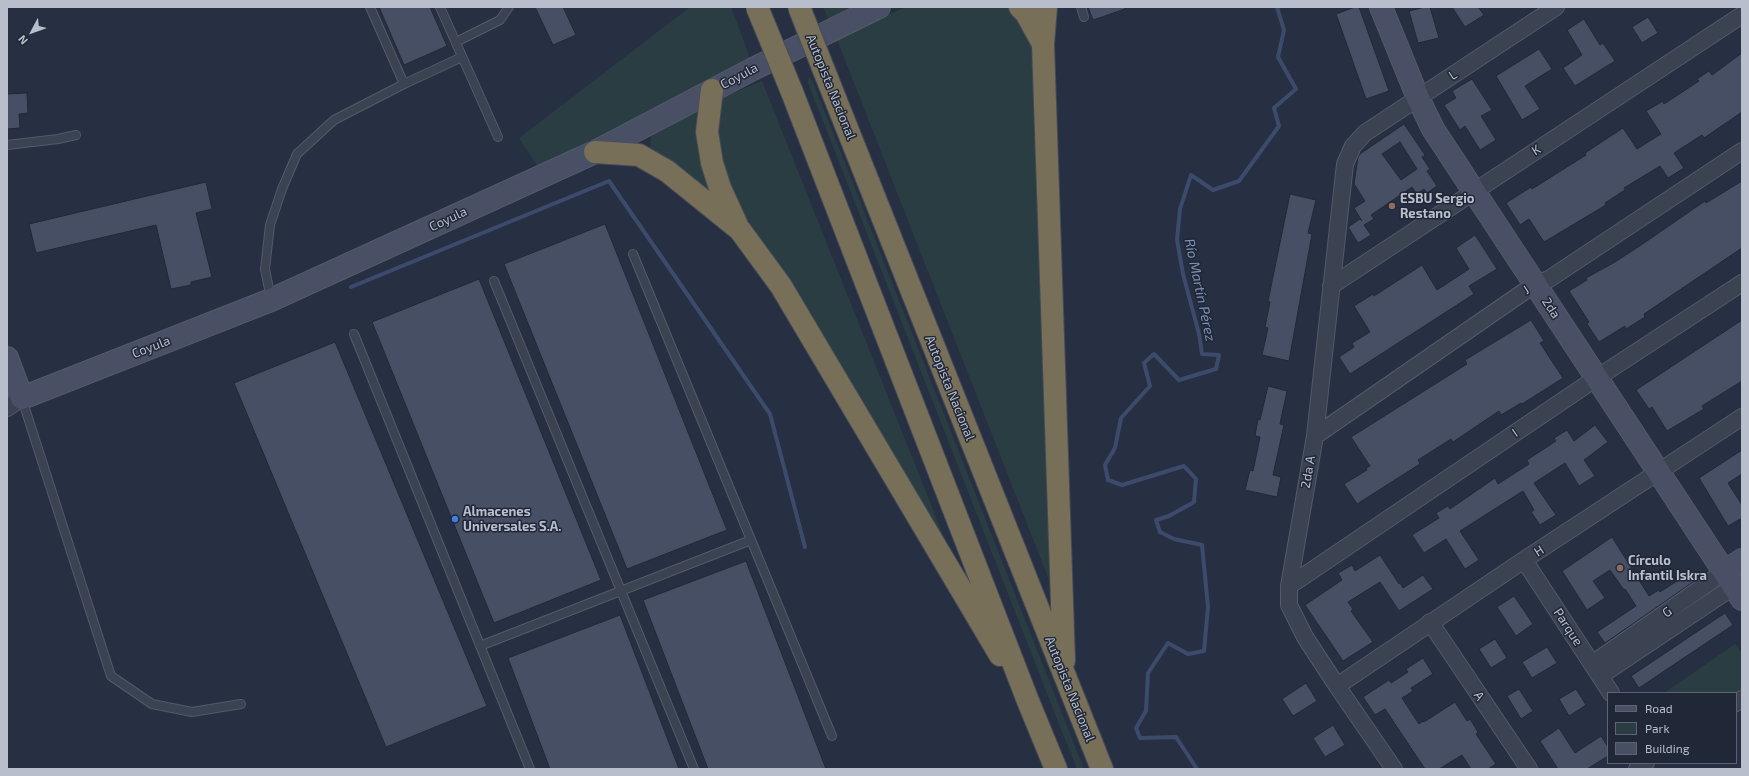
<!DOCTYPE html>
<meta charset="utf-8">
<style>
body{margin:0}
#map{position:relative;width:1749px;height:776px;overflow:hidden;background:#272f42;font-family:"Exo 2",sans-serif}
canvas{display:block}
.frame{position:absolute;inset:0;border:8px solid #b8becc;pointer-events:none}
.legend{position:absolute;left:1607px;top:692px;width:130px;height:72px;box-sizing:border-box;background:#202737;border:1px solid #5d6373;margin:0;padding:5px 7px;list-style:none;font-size:12px;color:#b8becc}
.legend li{display:flex;align-items:center;gap:8px;height:20px}
.legend b{width:20px;border:1px solid #5d6373}
.north{position:absolute;left:12px;top:12px;width:40px;height:40px;-webkit-text-stroke:3px #202737;paint-order:stroke;rotate:229deg;font-size:11px;font-weight:700;line-height:16px;text-align:center;color:#b8becc}
.north::after{content:'';display:block;margin:auto;width:14px;height:18px;background:#b8becc;clip-path:polygon(50% 0,100% 100%,50% 72%,0 100%)}
</style>
<div id="map">
<canvas width="1749" height="776"></canvas>
<div class="frame"></div>
<ul class="legend">
<li><b style="height:5px;background:#495065"></b>Road</li>
<li><b style="height:11px;background:#293d43"></b>Park</li>
<li><b style="height:11px;background:#464f64"></b>Building</li>
</ul>
<div class="north">N</div>
</div>
<script>
const ctx = document.querySelector('canvas').getContext('2d');
ctx.lineJoin = 'round';
function fillPath(path, color) {
  ctx.fillStyle = color;
  ctx.fill(path, 'evenodd');
}
function toPath(rows) {
  const path = new Path2D();
  for (const r of rows) {
    path.moveTo(r[0], r[1]);
    for (let i = 2; i < r.length; i += 2) path.lineTo(r[i], r[i + 1]);
  }
  return path;
}
function stroke(path, color, width, dash) {
  ctx.strokeStyle = color;
  ctx.lineWidth = width;
  ctx.lineCap = dash ? 'butt' : 'round';
  ctx.setLineDash(dash || []);
  ctx.stroke(path);
}
function label(font, color, halo, rows, align = 'center') {
  ctx.font = font + ' "Exo 2",sans-serif';
  ctx.lineWidth = 3;
  ctx.setLineDash([]);
  ctx.textBaseline = 'middle';
  ctx.strokeStyle = halo;
  ctx.fillStyle = color;
  for (const [text, x, y, turn = 0] of rows) {
    ctx.save();
    ctx.translate(x, y);
    ctx.rotate((+turn || 0) * Math.PI / 180);
    ctx.textAlign = isNaN(turn) ? turn : align;
    if (halo) ctx.strokeText(text, 0, 0);
    ctx.fillText(text, 0, 0);
    ctx.restore();
  }
}
const green = toPath([
 [690,7,731,7,750,58,540,170,519,138],
 [823,7,866,7,830,23],
 [906,7,1012,7,1036,49,1046,357,1049,580,836,37],
 [809,76,813,82,1084,769,1077,769,1066,742,808,83],
 [762,81,958,572,746,226,727,185,717,149,717,114,721,98],
 [702,103,718,206,651,153,650,144,652,133],
 [1735,644,1742,654,1742,695,1736,699,1736,693,1664,693]
]);
const stream = toPath([
 [351,287,609,181,770,414,805,547],
 [1197,769,1176,737,1140,738,1136,728,1146,711,1148,673,1168,643,1188,654,1204,651,1208,607,1202,545,1174,539,1160,532,1156,520,1169,516,1194,502,1196,479,1184,466,1122,485,1108,480,1105,465,1115,448,1121,418,1150,386,1144,363,1154,354,1179,380,1216,369,1219,355,1202,354,1199,334,1183,274,1177,240,1180,209,1191,175,1213,190,1239,181,1279,126,1274,108,1296,89,1278,57,1284,30,1277,7]
]);
const building = toPath([
 [379,7,430,7,447,46,404,65,379,7],
 [535,7,563,7,576,35,553,45,535,7],
 [1088,7,1125,7,1125,9,1093,20,1088,7],
 [1355,7,1359,7,1389,91,1366,99,1336,14,1355,7],
 [1425,7,1430,7,1439,38,1418,43,1409,11,1425,7],
 [1452,7,1478,7,1484,15,1465,27,1452,7],
 [1648,17,1658,33,1642,43,1632,27,1648,17],
 [1584,19,1600,45,1603,43,1615,61,1575,86,1563,68,1582,55,1567,30,1584,19],
 [1539,49,1552,69,1525,86,1540,109,1522,120,1496,76,1539,49],
 [1742,53,1742,112,1704,138,1702,135,1674,153,1684,168,1668,178,1660,166,1624,188,1625,190,1605,203,1606,205,1544,242,1529,219,1520,225,1506,203,1531,187,1532,189,1586,155,1585,153,1623,128,1637,149,1661,134,1646,111,1663,101,1664,104,1699,81,1697,79,1709,71,1712,75,1742,53],
 [1472,79,1492,110,1481,116,1496,140,1480,150,1465,126,1460,130,1444,105,1456,98,1452,91,1472,79],
 [27,93,28,113,19,114,20,128,7,129,7,94,27,93],
 [1404,124,1425,155,1422,157,1430,169,1427,171,1437,186,1427,193,1424,189,1417,194,1412,187,1371,215,1374,219,1364,225,1371,235,1358,243,1348,227,1360,219,1362,221,1354,208,1365,201,1354,184,1358,157,1360,154,1404,124],
 [1400,142,1417,169,1401,180,1382,154,1400,142],
 [1742,181,1742,248,1644,314,1645,317,1626,329,1625,326,1599,342,1587,324,1589,322,1569,291,1587,280,1586,278,1615,262,1641,245,1705,201,1706,203,1742,181],
 [206,182,212,209,196,213,212,277,191,282,191,285,171,289,156,225,36,253,29,224,206,182],
 [1290,194,1316,200,1308,233,1312,234,1289,361,1262,355,1268,328,1265,327,1270,302,1268,301,1290,194],
 [605,224,727,530,627,569,504,264,605,224],
 [1475,235,1497,269,1469,286,1474,294,1350,374,1339,357,1354,347,1352,343,1370,332,1354,306,1373,294,1374,296,1422,265,1437,290,1469,269,1456,248,1475,235],
 [479,279,601,580,494,623,372,322,479,279],
 [1531,320,1544,341,1540,343,1563,378,1522,404,1521,403,1501,415,1499,411,1453,442,1451,439,1418,460,1420,464,1357,504,1344,484,1367,470,1366,468,1370,466,1351,437,1467,364,1465,360,1531,320],
 [1742,320,1742,381,1702,406,1704,409,1667,431,1652,407,1649,409,1636,390,1742,320],
 [335,342,487,706,386,747,234,383,335,342],
 [1268,386,1287,391,1280,424,1284,425,1273,475,1281,477,1277,497,1245,490,1250,470,1253,471,1260,437,1255,436,1258,419,1260,420,1268,386],
 [1595,425,1608,442,1584,460,1595,476,1579,486,1565,463,1534,483,1556,515,1540,525,1531,512,1534,510,1523,491,1460,531,1479,560,1465,569,1446,539,1424,553,1412,535,1439,518,1436,513,1448,506,1450,509,1495,478,1498,484,1529,464,1527,460,1556,441,1554,438,1567,430,1574,441,1595,425],
 [1742,450,1742,474,1728,483,1742,505,1742,518,1728,526,1699,478,1742,450],
 [1612,537,1649,596,1659,590,1660,592,1694,570,1699,578,1605,643,1597,632,1636,606,1625,589,1624,590,1610,570,1593,581,1605,598,1587,610,1562,571,1612,537],
 [1380,555,1399,584,1400,583,1403,588,1423,575,1433,589,1399,611,1380,582,1348,602,1353,609,1351,611,1373,642,1343,661,1305,605,1342,580,1338,573,1352,565,1355,571,1380,555],
 [746,561,826,769,708,769,643,600,746,561],
 [1514,596,1533,624,1516,636,1497,607,1514,596],
 [1725,613,1733,625,1639,688,1631,676,1725,613],
 [620,615,679,769,550,769,508,658,620,615],
 [1495,639,1507,658,1491,668,1479,649,1495,639],
 [1547,647,1557,663,1532,678,1522,662,1547,647],
 [1423,658,1433,674,1411,688,1413,691,1402,698,1419,724,1423,721,1424,722,1455,702,1467,721,1470,719,1478,732,1476,734,1496,764,1488,769,1471,769,1462,755,1439,769,1425,769,1385,709,1375,715,1363,697,1389,680,1391,683,1408,672,1406,669,1423,658],
 [1306,683,1317,701,1293,716,1282,699,1306,683],
 [1519,689,1533,711,1521,719,1507,696,1519,689],
 [1576,689,1586,705,1569,716,1559,699,1576,689],
 [1333,725,1345,745,1325,757,1313,738,1333,725],
 [1559,728,1575,753,1601,736,1608,747,1608,756,1587,769,1558,769,1540,741,1559,728]
]);
const lane = toPath([
 [370,7,404,84],
 [440,7,498,137],
 [1081,7,1084,17],
 [456,42,500,20,509,7],
 [7,145,58,139,76,135],
 [633,254,832,736],
 [494,281,694,769],
 [271,299,265,269,270,225,282,189,297,154,334,120,404,84,462,57],
 [354,334,530,769],
 [22,399,111,676,152,704,192,712,241,704],
 [480,646,751,540]
]);
const street = toPath([
 [1331,286,1742,15],
 [7,408,22,398],
 [1315,436,1525,291,1536,284,1549,279,1742,151],
 [1524,560,1611,693],
 [1289,586,1586,385,1742,283],
 [1430,622,1529,769],
 [1592,664,1724,572],
 [1600,676,1724,593,1732,584],
 [1337,686,1524,560,1742,417],
 [1736,703,1742,699],
 [1394,769,1337,686,1305,637,1289,605,1289,586,1315,436,1345,164,1353,146,1365,133,1556,7],
 [1637,769,1646,763]
]);
const secondary = toPath([
 [1381,7,1418,98,1433,129,1742,599],
 [7,358,22,398,271,300,595,152,753,69,879,7],
 [1724,572,1742,560]
]);
const highway = toPath([
 [1020,7,1026,13,1043,44],
 [1046,7,1043,44,1064,661],
 [827,78,1102,769],
 [712,90,707,132,712,163,720,188,737,225],
 [792,92,1028,701,1056,769],
 [595,152,639,155,667,171,740,230,781,286,1000,655]
]);
const highwayBridge = toPath([
 [757,7,792,92],
 [799,7,827,78]
]);
const markers = [
 [1392,206,4,"#8d6e63"],
 [455,519,4,"#3f7fe0"],
 [1620,568,4,"#8d6e63"]
];
const streetNames = [
 ["L",1453,75,-33],
 ["Coyula",739,76,-28],
 ["Autopista Nacional",831,87,68],
 ["K",1536,150,-33],
 ["Coyula",448,219,-25],
 ["J",1526,290,-33],
 ["2da",1551,308,57],
 ["Coyula",151,347,-21],
 ["Autopista Nacional",950,388,68],
 ["I",1515,433,-34],
 ["2da A",1308,472,-80],
 ["H",1539,551,-33],
 ["G",1667,612,-35],
 ["Parque",1568,627,57],
 ["Autopista Nacional",1070,689,68],
 ["A",1479,696,56]
];
const poiNames = [
 ["ESBU Sergio",1400,199],
 ["Restano",1400,214],
 ["Almacenes",463,512],
 ["Universales S.A.",463,527],
 ["Círculo",1628,561],
 ["Infantil Iskra",1628,576]
];
const waterNames = [
 ["Río Martín Pérez",1200,290,78]
];
fillPath(green, '#293d43');
stroke(stream, '#3c4b6b', 4);
fillPath(building, '#464f64');
stroke(building, '#222939', 1);
stroke(lane, '#535a69', 10);
stroke(street, '#535a69', 18);
stroke(secondary, '#535a69', 24);
stroke(highway, '#434a59', 24);
stroke(lane, '#3b4252', 8);
stroke(street, '#3b4252', 16);
stroke(secondary, '#495065', 22);
stroke(highway, '#786f58', 22);
stroke(highwayBridge, '#434a59', 24, []);
stroke(highwayBridge, '#786f58', 22);
for (const [x, y, r, color] of markers) {
  const dot = new Path2D();
  dot.arc(x, y, r, 0, 2 * Math.PI);
  ctx.fillStyle = color;
  ctx.fill(dot);
  stroke(dot, '#202737', 1.5);
}
label('13px', '#b8becc', '#202737', streetNames);
label('bold 13px', '#b8becc', '#202737', poiNames, 'left');
label('italic 14px', '#7f90b3', '#202737', waterNames);
</script>
